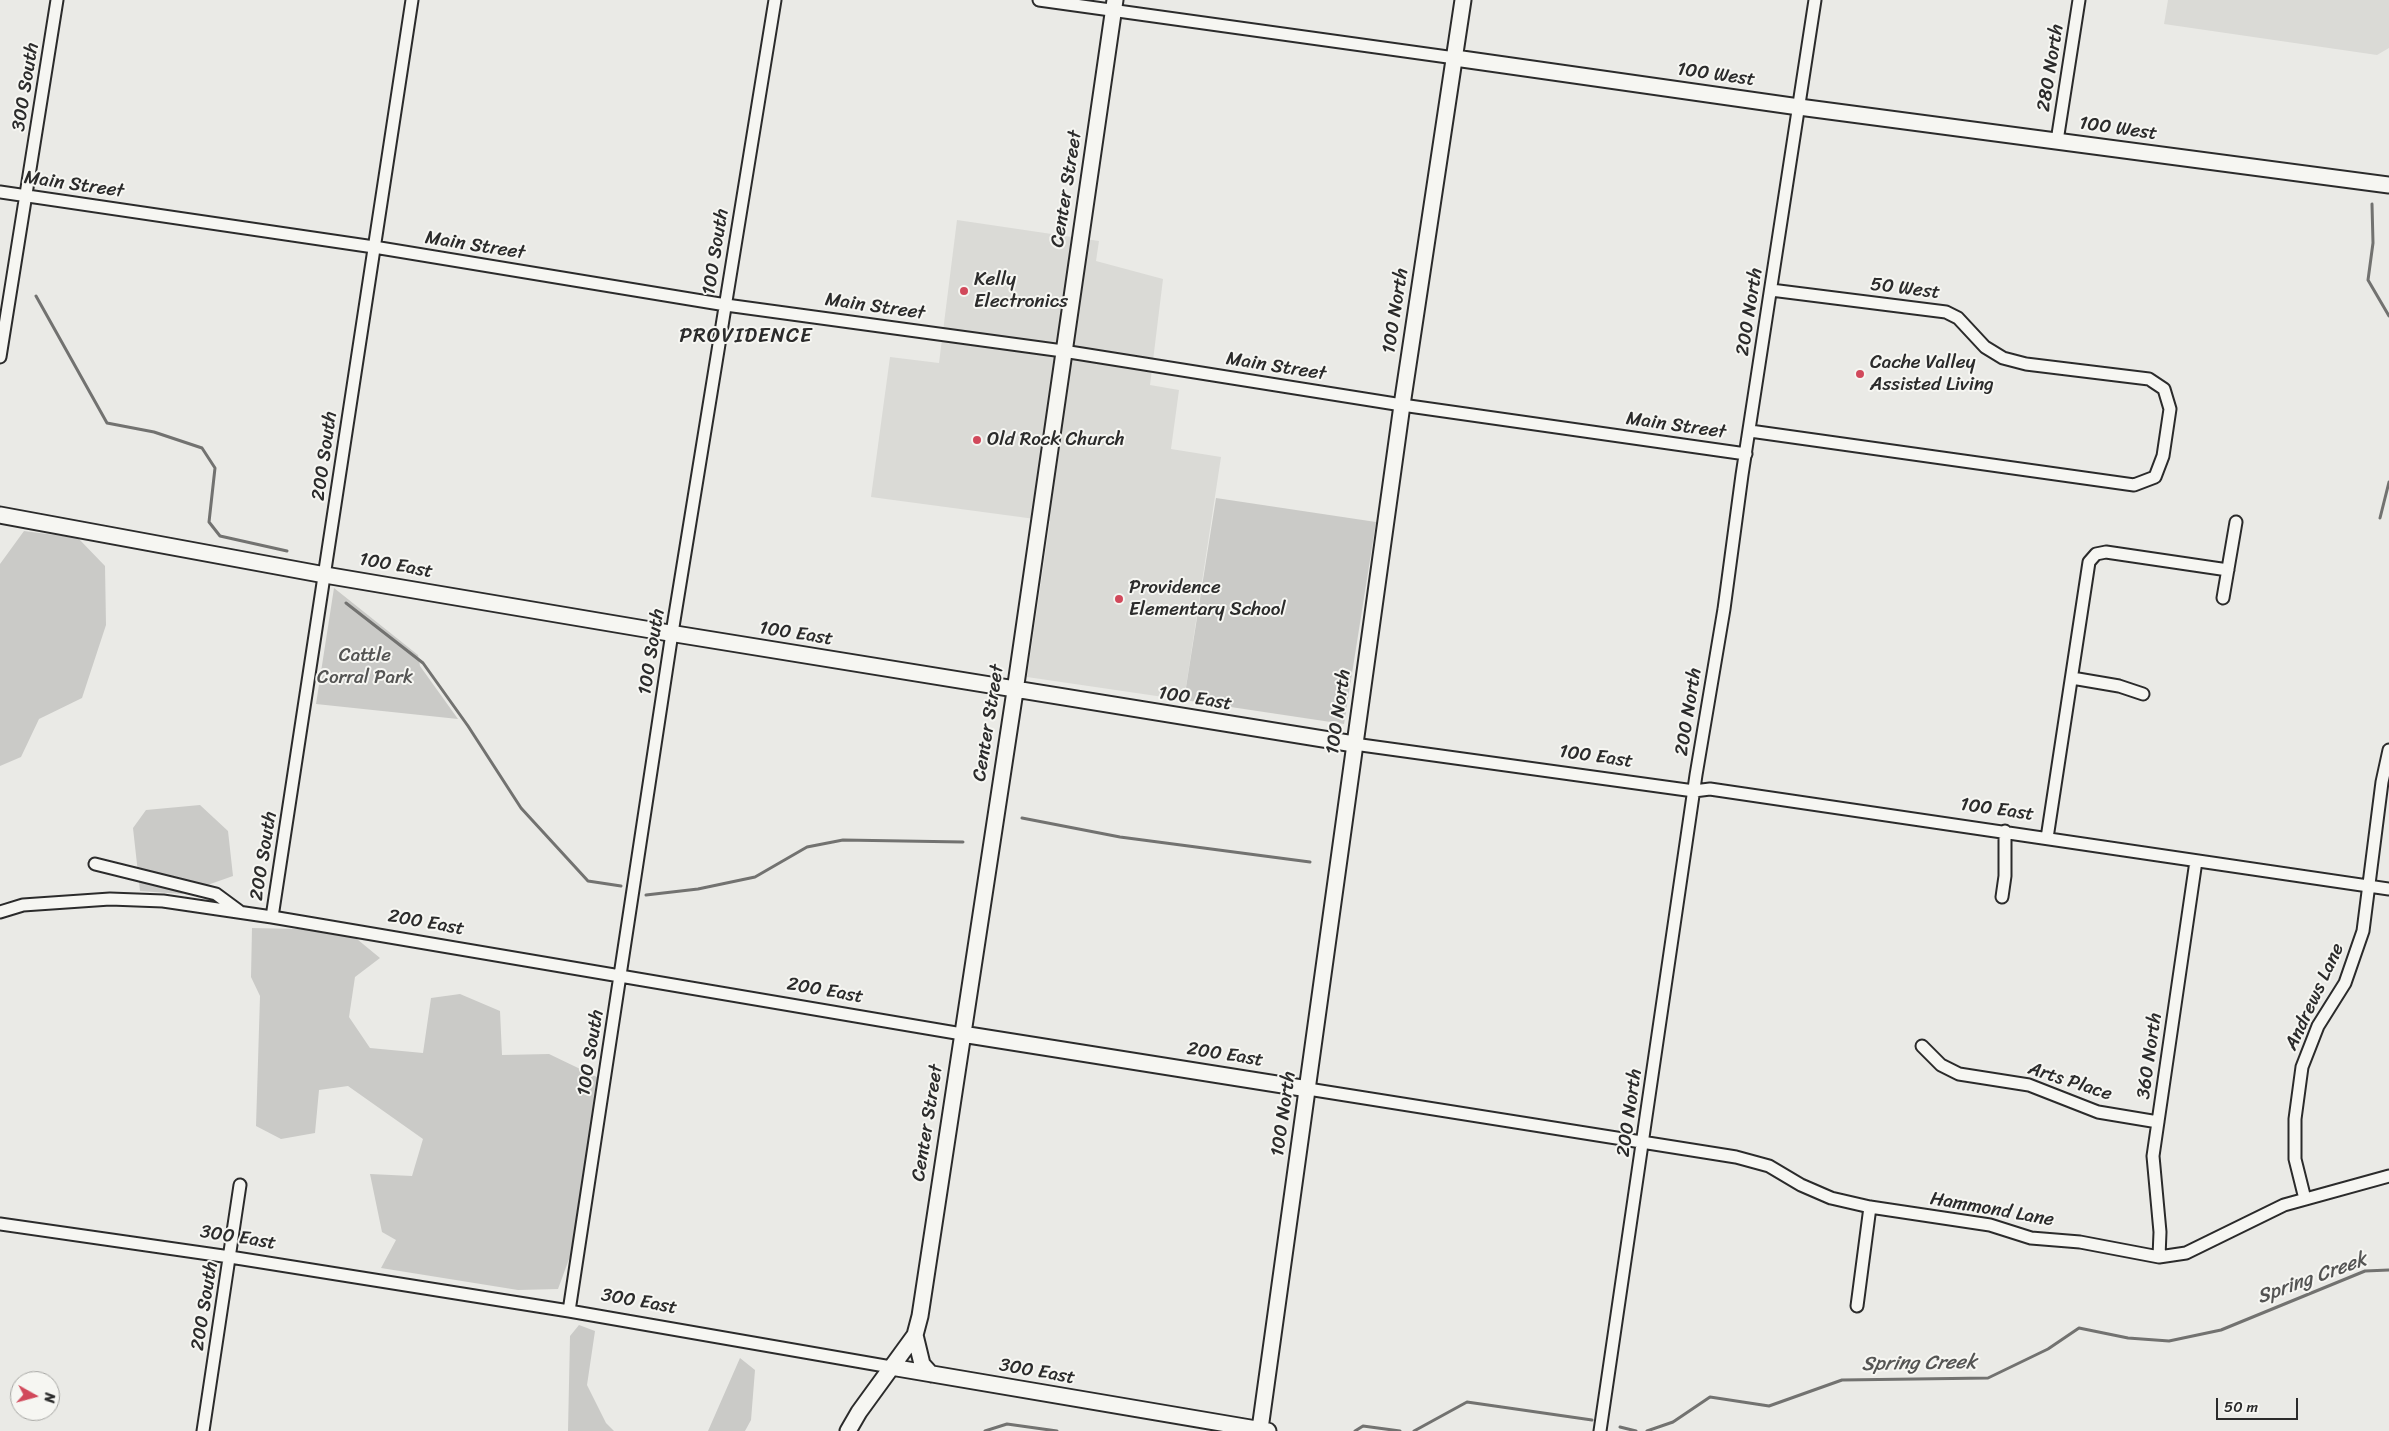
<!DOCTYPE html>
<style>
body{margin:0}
#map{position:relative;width:2389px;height:1431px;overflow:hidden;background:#eaeae6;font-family:Sriracha,sans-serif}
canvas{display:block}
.north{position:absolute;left:10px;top:1371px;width:50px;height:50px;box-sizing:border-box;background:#f6f6f2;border:1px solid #a5a5a2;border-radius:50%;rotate:97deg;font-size:14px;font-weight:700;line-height:20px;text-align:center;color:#2b2b2b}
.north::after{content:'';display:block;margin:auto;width:18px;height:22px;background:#d1495b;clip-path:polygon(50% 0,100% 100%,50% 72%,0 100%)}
.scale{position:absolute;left:2216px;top:1398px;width:82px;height:22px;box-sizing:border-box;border:2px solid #2b2b2b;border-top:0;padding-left:6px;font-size:15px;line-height:18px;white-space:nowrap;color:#2b2b2b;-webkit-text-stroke:4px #f6f6f2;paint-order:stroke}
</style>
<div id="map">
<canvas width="2389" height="1431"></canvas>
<div class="north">N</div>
<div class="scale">50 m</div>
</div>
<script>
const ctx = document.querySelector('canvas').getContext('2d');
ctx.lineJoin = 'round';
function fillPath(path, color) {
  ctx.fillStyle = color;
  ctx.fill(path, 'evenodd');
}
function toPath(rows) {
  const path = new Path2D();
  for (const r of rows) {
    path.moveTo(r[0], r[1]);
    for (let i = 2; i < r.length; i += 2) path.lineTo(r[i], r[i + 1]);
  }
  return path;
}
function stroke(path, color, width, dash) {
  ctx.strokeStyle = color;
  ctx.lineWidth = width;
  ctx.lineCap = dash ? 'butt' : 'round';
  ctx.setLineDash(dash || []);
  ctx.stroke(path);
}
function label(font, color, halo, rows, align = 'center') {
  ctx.font = font + ' Sriracha,sans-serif';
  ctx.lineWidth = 4;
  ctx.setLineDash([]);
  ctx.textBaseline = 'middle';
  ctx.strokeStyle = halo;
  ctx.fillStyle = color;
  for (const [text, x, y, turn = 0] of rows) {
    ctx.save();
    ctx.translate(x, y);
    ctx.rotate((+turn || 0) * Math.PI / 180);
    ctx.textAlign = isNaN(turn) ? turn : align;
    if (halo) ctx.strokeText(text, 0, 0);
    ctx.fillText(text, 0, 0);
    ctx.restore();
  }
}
const built = toPath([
 [2168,0,2389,0,2389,48,2377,55,2164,24],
 [957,220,1099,241,1096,261,1163,279,1150,385,1179,390,1171,449,1221,457,1184,700,1027,677,1050,521,871,497,890,357,939,363]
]);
const green = toPath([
 [1216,498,1376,522,1344,724,1184,700],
 [24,531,78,538,105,566,106,625,82,698,39,719,21,757,0,766,0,564],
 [334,588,418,655,420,666,458,719,316,704],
 [200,805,228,831,233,876,182,894,140,891,133,828,146,810],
 [252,928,346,930,380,958,355,977,349,1017,370,1048,423,1053,431,998,460,994,500,1011,502,1055,549,1054,601,1079,576,1240,558,1289,518,1290,381,1268,396,1240,382,1232,370,1174,412,1176,423,1139,348,1086,319,1090,315,1133,281,1139,256,1126,260,996,251,977],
 [579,1325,595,1331,587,1385,606,1423,614,1431,568,1431,570,1336],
 [740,1358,755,1370,751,1420,745,1431,708,1431]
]);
const stream = toPath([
 [2372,204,2373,243,2368,280,2389,316],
 [36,296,107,423,154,432,202,448,215,468,209,522,220,536,287,551],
 [2380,518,2389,482],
 [346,603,423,663,468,726,521,808,588,881,621,886],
 [1022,818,1120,837,1310,862],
 [646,895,698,889,755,877,807,847,843,840,963,842],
 [1620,1427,1636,1431],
 [985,1431,1007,1424,1057,1431],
 [1355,1431,1363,1426,1400,1431],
 [1414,1431,1467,1402,1592,1420],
 [1647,1431,1673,1422,1710,1397,1769,1406,1842,1380,1988,1378,2048,1349,2079,1328,2128,1338,2169,1341,2221,1330,2365,1271,2389,1270]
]);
const street = toPath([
 [1039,0,1455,58],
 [2057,141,2079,0],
 [0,192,374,247,726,305,1063,351,1402,405,1746,454],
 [0,357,57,0],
 [1750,431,2134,485,2155,477,2163,456,2170,409,2164,389,2149,379,2026,364,2003,358,1985,347,1958,318,1946,312,1771,290],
 [2223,598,2236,522],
 [2072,678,2119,686,2143,694],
 [1354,744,1694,791,1710,789,2389,889],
 [2047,838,2089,562,2096,554,2106,552,2228,570],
 [95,864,216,894,239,911],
 [2002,897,2005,876,2005,831],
 [0,912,23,905,110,899,163,901,272,917,962,1034],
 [272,917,412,0],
 [1922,1046,1941,1065,1959,1074,2029,1085,2098,1112,2158,1122],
 [1308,1089,1736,1157,1769,1166,1801,1185,1831,1198,1870,1207,1990,1225,2031,1238,2080,1242,2159,1257,2186,1253,2284,1205,2389,1176],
 [2305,1199,2295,1159,2295,1119,2302,1067,2318,1026,2345,983,2363,931,2382,782,2389,750],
 [0,1224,230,1257,569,1311,891,1367],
 [2159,1257,2160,1232,2153,1156,2196,861],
 [1857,1306,1870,1207],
 [569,1311,672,633,775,0],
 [203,1431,240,1185],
 [1600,1431,1696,775,1724,609,1742,475,1815,0]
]);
const secondary = toPath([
 [1455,58,1799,107,2389,185],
 [0,515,325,575,651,630,1354,744],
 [962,1034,1308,1089],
 [915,1335,922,1364,931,1374],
 [891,1367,1268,1431],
 [1260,1429,1402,405,1463,0],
 [848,1431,859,1412,915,1335,920,1316,1015,691,1115,0]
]);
const markers = [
 [964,291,5,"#d1495b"],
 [1860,374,5,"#d1495b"],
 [977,440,5,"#d1495b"],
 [1119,599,5,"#d1495b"]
];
const streetNames = [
 ["280 North",2051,68,-81],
 ["100 West",1716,75,8],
 ["300 South",26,87,-81],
 ["100 West",2118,129,8],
 ["Main Street",74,185,8],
 ["Center Street",1067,189,-81],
 ["Main Street",475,246,9],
 ["100 South",716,252,-81],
 ["50 West",1905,289,7],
 ["Main Street",875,307,8],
 ["100 North",1396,311,-81],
 ["200 North",1750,312,-81],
 ["Main Street",1276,367,9],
 ["Main Street",1676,426,8],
 ["200 South",325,456,-82],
 ["100 East",396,566,10],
 ["100 East",796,634,9],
 ["100 South",652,652,-81],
 ["100 East",1195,699,9],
 ["100 North",1339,712,-82],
 ["200 North",1689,712,-81],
 ["Center Street",989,723,-81],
 ["100 East",1596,757,8],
 ["100 East",1997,810,8],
 ["200 South",264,856,-81],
 ["200 East",426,923,10],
 ["200 East",825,991,10],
 ["Andrews Lane",2315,997,-65],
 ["100 South",591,1053,-81],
 ["200 East",1225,1055,9],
 ["360 North",2150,1056,-82],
 ["Arts Place",2070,1082,18],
 ["200 North",1630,1113,-82],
 ["100 North",1284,1114,-82],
 ["Center Street",928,1123,-81],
 ["Hammond Lane",1992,1210,10],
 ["300 East",238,1238,9],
 ["300 East",639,1302,10],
 ["200 South",205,1306,-81],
 ["300 East",1037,1372,10]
];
const poiNames = [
 ["Kelly",974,280],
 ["Electronics",974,302],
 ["Cache Valley",1870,363],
 ["Assisted Living",1870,385],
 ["Old Rock Church",987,440],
 ["Providence",1129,588],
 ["Elementary School",1129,610]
];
const parkNames = [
 ["Cattle",365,656],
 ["Corral Park",365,678]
];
const waterNames = [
 ["Spring Creek",2312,1279,-20],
 ["Spring Creek",1919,1364,-1]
];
const quarterNames = [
 ["PROVIDENCE",746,337]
];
fillPath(built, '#dadad6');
fillPath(green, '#cacac7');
stroke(stream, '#727270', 3);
stroke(street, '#2b2b2b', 15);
stroke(secondary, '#2b2b2b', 19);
stroke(street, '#f6f6f2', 11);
stroke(secondary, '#f6f6f2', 15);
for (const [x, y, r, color] of markers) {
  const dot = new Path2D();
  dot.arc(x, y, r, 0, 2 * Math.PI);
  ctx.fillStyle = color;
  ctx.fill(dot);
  stroke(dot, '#f6f6f2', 2);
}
label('19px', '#2b2b2b', '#f6f6f2', streetNames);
label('19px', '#2b2b2b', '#f6f6f2', poiNames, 'left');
label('19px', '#535352', '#f6f6f2', parkNames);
label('italic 20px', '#545453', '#f6f6f2', waterNames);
ctx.letterSpacing = '1px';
label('21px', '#2b2b2b', '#f6f6f2', quarterNames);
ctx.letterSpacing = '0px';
</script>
